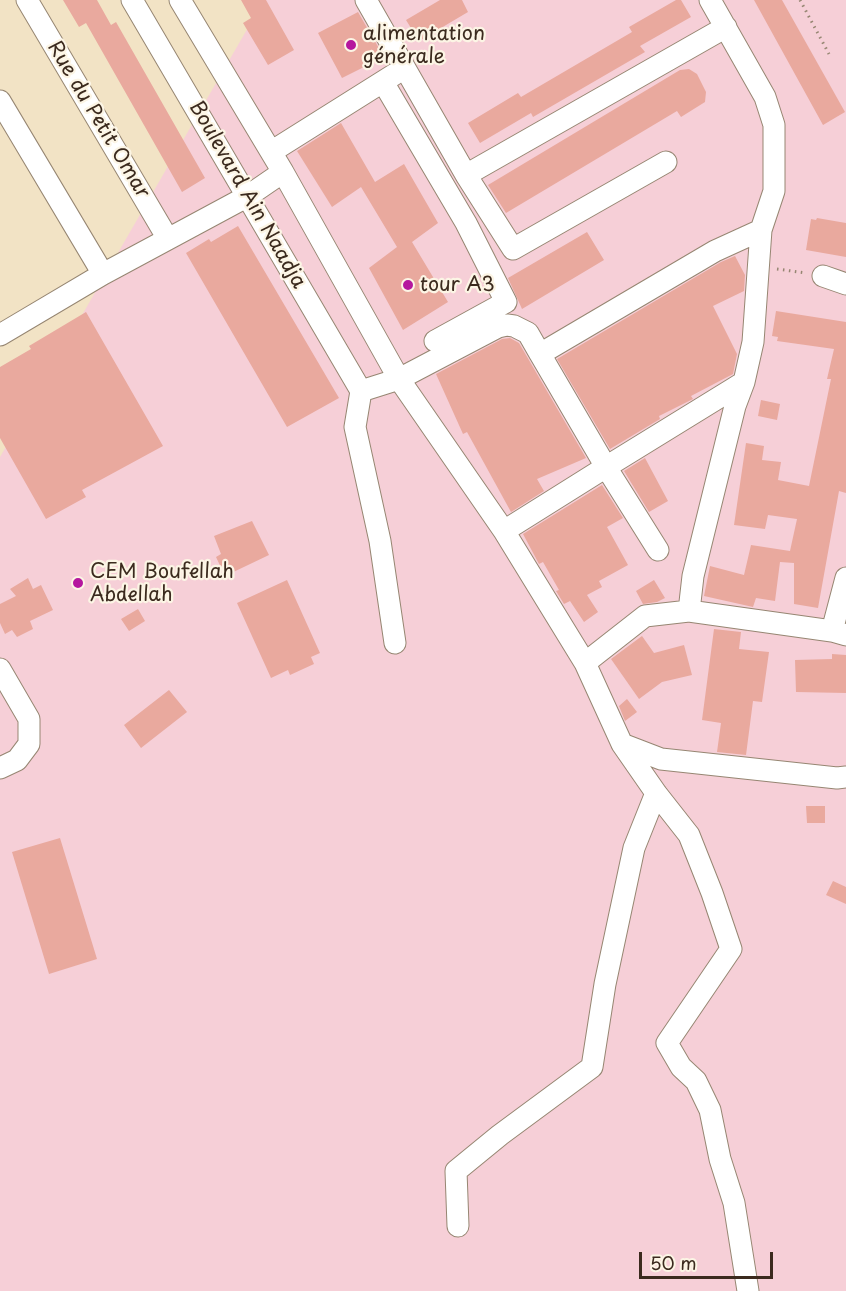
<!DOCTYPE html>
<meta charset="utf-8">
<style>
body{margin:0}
#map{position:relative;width:846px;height:1291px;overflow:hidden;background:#f2e3c5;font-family:"Playpen Sans",sans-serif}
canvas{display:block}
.scale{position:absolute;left:639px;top:1252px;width:134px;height:27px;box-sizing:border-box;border:3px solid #3b2a1e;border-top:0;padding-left:8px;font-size:18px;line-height:21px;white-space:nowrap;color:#3b2a1e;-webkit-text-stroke:4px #fcf5e5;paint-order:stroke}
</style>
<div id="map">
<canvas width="846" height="1291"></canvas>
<div class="scale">50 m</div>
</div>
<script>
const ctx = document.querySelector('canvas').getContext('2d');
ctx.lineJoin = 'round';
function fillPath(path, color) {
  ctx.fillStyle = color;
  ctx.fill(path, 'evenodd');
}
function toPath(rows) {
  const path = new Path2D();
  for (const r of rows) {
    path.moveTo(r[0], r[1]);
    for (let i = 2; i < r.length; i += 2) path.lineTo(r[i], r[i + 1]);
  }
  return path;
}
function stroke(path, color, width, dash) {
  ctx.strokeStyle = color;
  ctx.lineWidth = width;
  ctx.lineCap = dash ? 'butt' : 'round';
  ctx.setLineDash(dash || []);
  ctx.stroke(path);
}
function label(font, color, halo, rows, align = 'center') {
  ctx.font = font + ' "Playpen Sans",sans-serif';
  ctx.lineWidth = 4.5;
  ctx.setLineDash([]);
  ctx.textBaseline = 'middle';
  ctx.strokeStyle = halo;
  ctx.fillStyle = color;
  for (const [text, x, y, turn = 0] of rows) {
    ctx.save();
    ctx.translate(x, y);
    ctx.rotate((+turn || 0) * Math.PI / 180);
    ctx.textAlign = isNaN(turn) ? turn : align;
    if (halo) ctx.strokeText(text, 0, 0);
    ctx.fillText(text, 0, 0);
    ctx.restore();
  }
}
const built = toPath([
 [264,0,846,0,846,1291,0,1291,0,457]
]);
const building = toPath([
 [63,0,97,0,111,25,116,22,205,178,182,192,86,23,79,27],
 [241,0,266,0,294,50,268,65,243,23,251,18],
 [440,0,462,0,468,12,419,41,406,20],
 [676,0,681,0,691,17,640,46,645,52,533,117,531,113,480,143,468,123,518,93,521,97,632,32,629,27],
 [754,0,782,0,845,112,823,125],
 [358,12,384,57,342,78,318,33],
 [689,69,697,74,706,92,705,102,681,117,677,111,506,213,488,185,680,70],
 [341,123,375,182,404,164,438,223,412,242,448,302,403,330,369,268,397,247,361,187,332,207,297,151],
 [817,218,846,223,846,257,806,250,811,219,816,220],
 [238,226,339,398,287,427,186,253,209,239,211,242],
 [587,232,604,260,522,309,508,278],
 [735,256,745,275,744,291,713,306,737,354,733,374,691,396,693,399,659,416,660,419,610,449,557,359,721,262],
 [776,311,846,322,846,493,839,491,818,608,794,604,794,563,780,562,775,601,756,598,753,607,704,596,710,566,744,575,751,545,790,551,797,519,768,515,765,529,734,525,746,443,764,446,762,460,781,462,778,480,809,486,831,379,827,379,834,349,777,341,778,337,772,336],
 [86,312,163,446,82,490,86,497,46,519,0,438,0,367,31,349,29,346],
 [510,338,519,343,586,458,537,479,544,491,511,512,467,432,463,434,436,374,502,339],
 [761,400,780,404,777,420,758,416],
 [645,458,668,501,649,512,624,471],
 [602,485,623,518,607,527,628,565,599,581,602,587,587,595,598,612,584,622,570,601,564,604,556,591,559,590,543,562,539,564,523,534],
 [252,521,269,555,225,576,216,557,221,554,214,536],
 [28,578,33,589,41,585,53,610,30,621,33,629,17,637,12,630,5,634,0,623,0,604,16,596,10,589],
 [287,580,320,653,311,657,314,664,290,675,288,670,271,678,237,603],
 [654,580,665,598,657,602,643,604,636,591],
 [138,609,145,621,129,631,121,619],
 [714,629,741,632,739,649,769,652,762,702,753,701,746,755,717,752,721,723,702,720],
 [642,636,654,653,684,645,692,675,662,682,639,699,611,659],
 [832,654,846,655,846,693,796,692,795,660,832,659],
 [169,690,187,712,141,748,124,725],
 [627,699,637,712,625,721,619,706],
 [806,806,825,806,825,823,807,823],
 [60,838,97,959,49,974,12,852],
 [833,881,846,887,846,904,826,895]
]);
const path = toPath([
 [800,0,829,54],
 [777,269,806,273]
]);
const minor = toPath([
 [27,0,168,239],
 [132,0,361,391],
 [180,0,283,172,399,379,504,531,585,663,622,744,661,759,837,778,846,777],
 [366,0,466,175,726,27],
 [383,82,466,223,506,302,435,341],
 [0,101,103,274],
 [271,152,395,74],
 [466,175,513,249,666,162],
 [823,276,846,284],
 [0,335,103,274,248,196,283,172],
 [361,391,399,379,498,327,507,325,514,326,528,333,540,354,715,251,761,230],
 [361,391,355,427,380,541,395,643],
 [504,531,606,467,540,354],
 [658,550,606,467,744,382],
 [689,611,693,576,735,406,744,382,753,342,761,230,774,191,774,125,765,97,710,0],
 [832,631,846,578],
 [585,663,645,616,689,611,832,631,846,635],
 [0,669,29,719,29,744,17,760,0,768],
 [622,744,656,793,689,835,712,893,731,949,667,1043,681,1067,696,1081,710,1110,720,1159,734,1203,748,1291],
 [458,1226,456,1171,500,1135,592,1067,605,984,634,848,656,793]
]);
const markers = [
 [351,45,6,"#b5179e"],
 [408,285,6,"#b5179e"],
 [78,583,6,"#b5179e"]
];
const poiNames = [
 ["alimentation",363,34],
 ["générale",363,57],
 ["tour A3",420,285],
 ["CEM Boufellah",90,572],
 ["Abdellah",90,595]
];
const streetNames = [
 ["Rue du Petit Omar",98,120,59],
 ["Boulevard Ain Naadja",247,195,60]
];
fillPath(built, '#f6cfd7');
fillPath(building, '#e9a99e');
stroke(minor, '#968672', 23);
stroke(path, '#968672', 3, [1.5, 4.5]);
stroke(minor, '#fff', 21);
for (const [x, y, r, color] of markers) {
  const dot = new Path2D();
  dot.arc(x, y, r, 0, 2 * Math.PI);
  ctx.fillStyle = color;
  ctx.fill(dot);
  stroke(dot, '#fcf5e5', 2);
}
label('20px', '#3b2a1e', '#fcf5e5', poiNames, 'left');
label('20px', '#3b2a1e', '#fcf5e5', streetNames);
</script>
